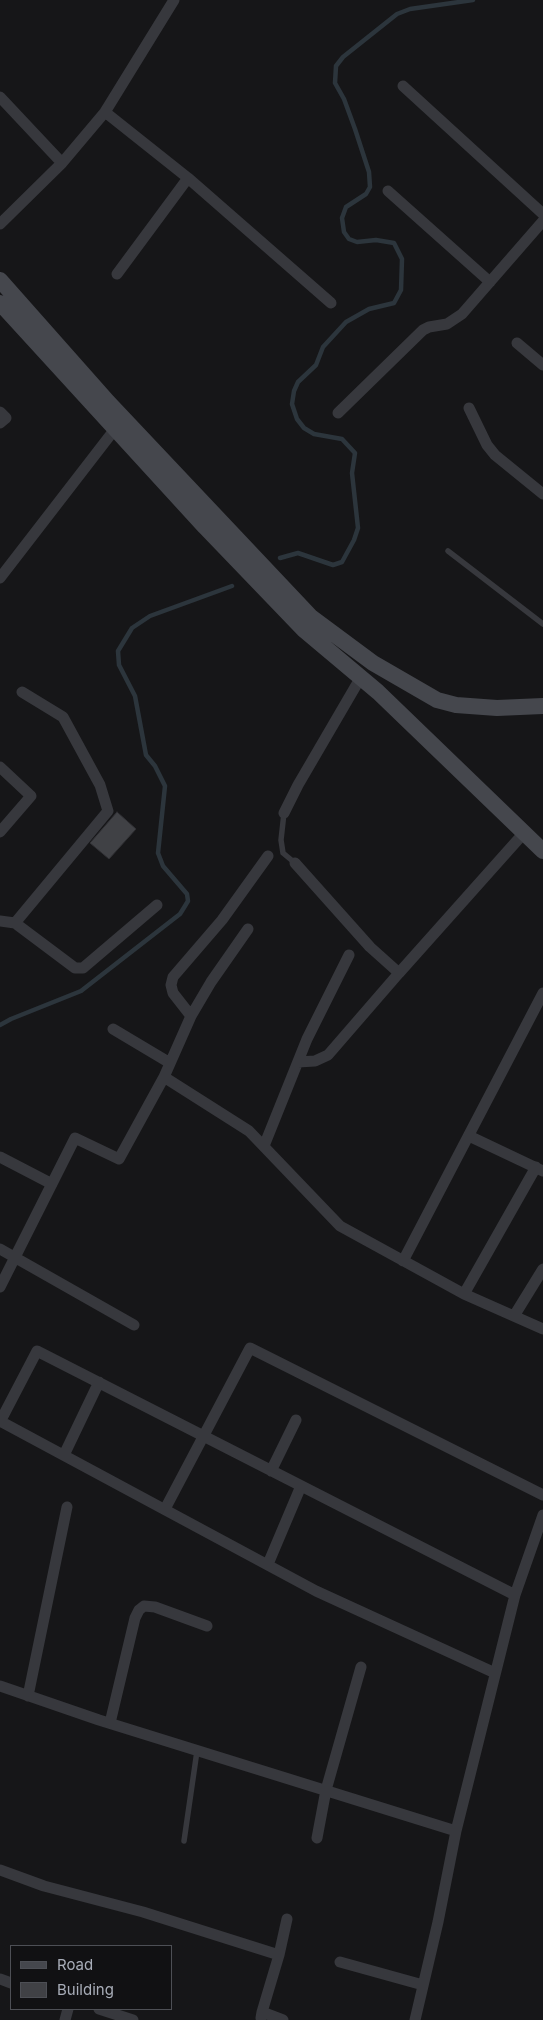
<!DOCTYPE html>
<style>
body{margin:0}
#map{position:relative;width:543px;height:2020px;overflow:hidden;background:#161618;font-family:Inter,sans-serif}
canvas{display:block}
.legend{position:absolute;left:10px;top:1945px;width:162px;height:65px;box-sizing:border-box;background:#111113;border:1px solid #4d4f55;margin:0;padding:6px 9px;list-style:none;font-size:15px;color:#a8adb8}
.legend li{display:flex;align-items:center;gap:10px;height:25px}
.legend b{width:25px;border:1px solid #4d4f55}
</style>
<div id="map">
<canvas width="543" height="2020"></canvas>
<ul class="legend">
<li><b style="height:6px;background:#45474d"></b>Road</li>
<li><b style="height:14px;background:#404145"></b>Building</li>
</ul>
</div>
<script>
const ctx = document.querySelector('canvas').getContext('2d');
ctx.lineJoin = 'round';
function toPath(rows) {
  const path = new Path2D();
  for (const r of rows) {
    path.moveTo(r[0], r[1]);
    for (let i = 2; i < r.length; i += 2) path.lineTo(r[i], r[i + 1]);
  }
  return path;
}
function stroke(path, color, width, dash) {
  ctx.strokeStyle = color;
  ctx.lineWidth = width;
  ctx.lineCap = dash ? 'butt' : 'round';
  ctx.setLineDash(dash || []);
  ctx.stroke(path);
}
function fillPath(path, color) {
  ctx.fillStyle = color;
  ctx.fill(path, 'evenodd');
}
const stream = toPath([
 [280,558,298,553,333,565,342,562,354,540,358,528,352,473,355,453,342,439,314,434,304,428,297,419,292,404,294,391,298,382,316,365,323,347,346,322,369,309,394,303,401,290,402,259,394,243,376,240,357,242,349,239,344,232,342,218,346,207,366,194,370,187,369,172,355,129,344,99,335,83,336,66,343,57,397,14,410,9,473,0],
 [0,1025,11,1019,81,991,180,914,185,906,188,901,187,894,163,866,158,853,165,786,155,766,146,755,135,696,119,665,118,651,132,628,150,616,232,586]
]);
const building = toPath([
 [117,812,136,829,109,859,90,843,117,812]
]);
const service = toPath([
 [448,551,543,624],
 [284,813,281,840,283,853,295,863],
 [184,1841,197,1751]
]);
const minor = toPath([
 [403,86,543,214],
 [0,97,62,163,105,112,188,178,331,303],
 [105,112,174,0],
 [388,191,490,282],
 [0,224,62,163],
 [117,274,188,178],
 [517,343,543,365],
 [469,408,487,445,495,455,543,494],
 [0,412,6,418,0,423],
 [338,413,423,330,429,327,447,324,462,314,543,221],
 [0,578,115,429],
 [0,767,31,796,0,832],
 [284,813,298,785,361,677],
 [295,863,370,947,399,973,523,834],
 [0,921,15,923,75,968,83,968,157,905],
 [15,923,108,811,100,785,63,717,22,692],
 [191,1016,173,993,171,985,173,977,222,920,268,856],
 [113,1029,170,1063],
 [298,1062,315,1061,328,1055,399,973],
 [164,1077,191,1016,211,982,248,929],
 [469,1136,543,1171],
 [264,1146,307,1039,349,955],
 [0,1157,52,1184],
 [0,1249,134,1325],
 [403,1261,543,993],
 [0,1287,75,1138,119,1159,164,1077,249,1131,340,1226,464,1294,543,1329],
 [464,1294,536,1167],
 [514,1316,543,1269],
 [0,1421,316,1591,495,1673],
 [0,1422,37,1351,515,1595],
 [64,1455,99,1382],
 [271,1471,296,1420],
 [165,1509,250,1348,543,1495],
 [268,1564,301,1486],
 [0,1686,99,1720,456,1831],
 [28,1696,67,1507],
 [110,1723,135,1618,139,1610,144,1606,155,1607,207,1626],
 [317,1838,326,1790,361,1667],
 [0,1870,44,1886,143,1912,279,1955,262,2012],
 [279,1955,287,1919],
 [340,1962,423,1985],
 [0,1979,11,1983],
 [99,2009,133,2020],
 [261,2018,262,2012,283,2020],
 [65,2020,68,2009],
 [415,2020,438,1922,456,1831,515,1595,543,1515]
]);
const secondary = toPath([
 [0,280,108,402,311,617,373,663,437,700,456,705,497,708,543,706],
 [0,303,205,527,303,629,378,692,543,851]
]);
stroke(stream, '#2c353c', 4.5);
fillPath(building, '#404145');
stroke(building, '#303034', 1);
stroke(service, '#37383d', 5.5);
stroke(minor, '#37383d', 11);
stroke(secondary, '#45474d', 16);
</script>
